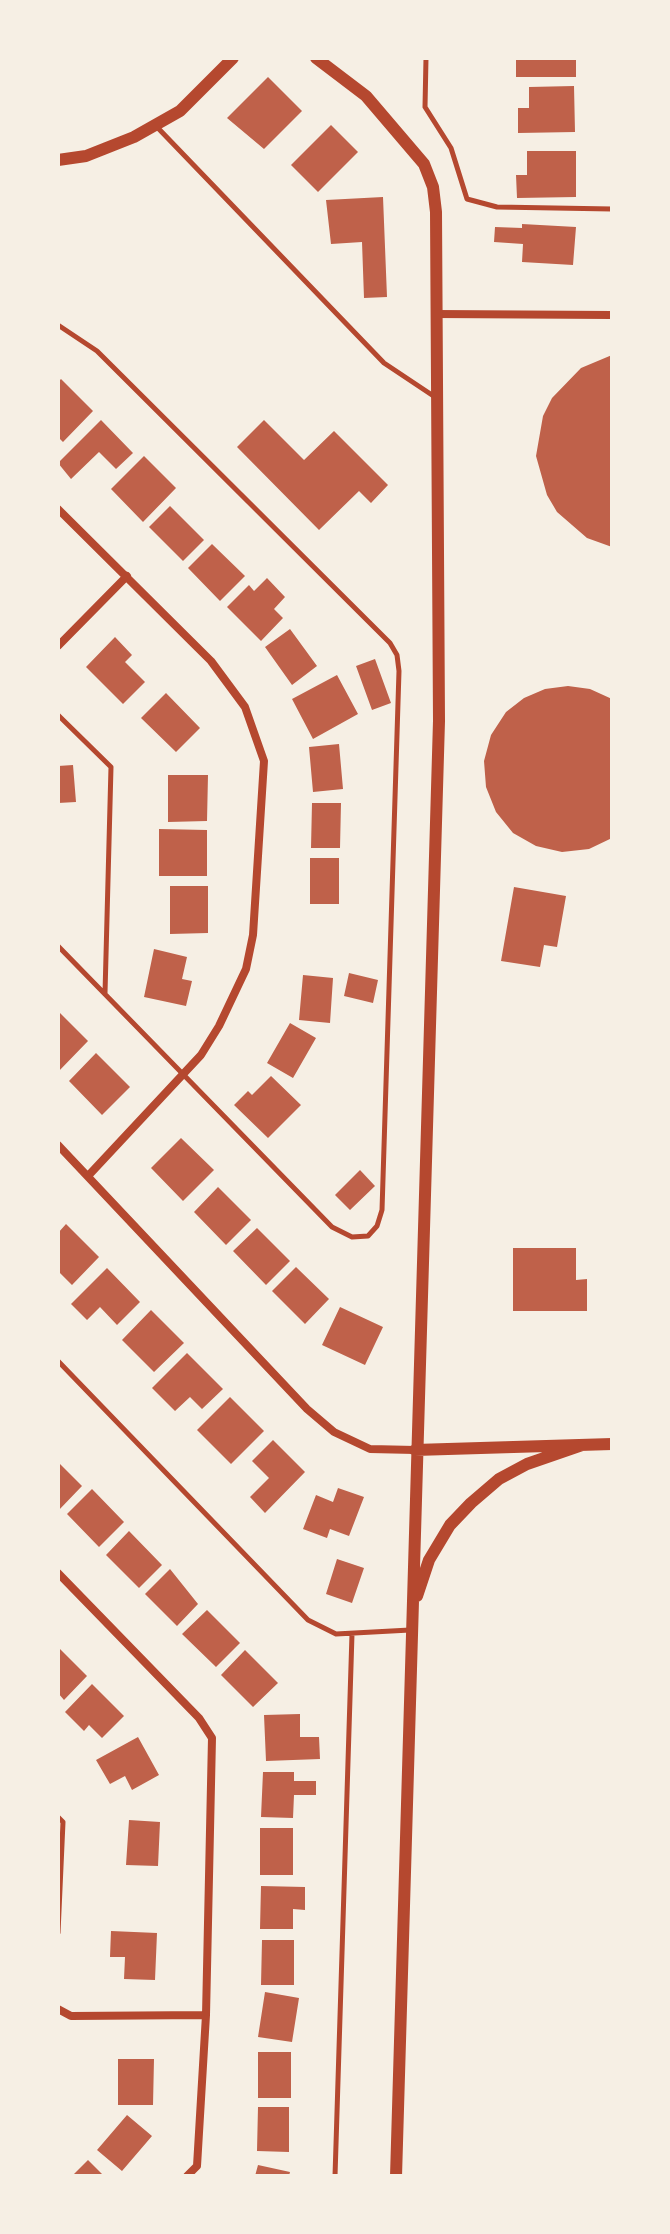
<!DOCTYPE html>
<style>
body{margin:0}
#map{position:relative;width:670px;height:2234px;overflow:hidden;background:#f6efe4;font-family:Quicksand,sans-serif}
canvas{display:block}
.frame{position:absolute;inset:0;border:60px solid #f6efe4;pointer-events:none}
</style>
<div id="map">
<canvas width="670" height="2234"></canvas>
<div class="frame"></div>
</div>
<script>
const ctx = document.querySelector('canvas').getContext('2d');
ctx.lineJoin = 'round';
function fillPath(path, color) {
  ctx.fillStyle = color;
  ctx.fill(path, 'evenodd');
}
function toPath(rows) {
  const path = new Path2D();
  for (const r of rows) {
    path.moveTo(r[0], r[1]);
    for (let i = 2; i < r.length; i += 2) path.lineTo(r[i], r[i + 1]);
  }
  return path;
}
function stroke(path, color, width, dash) {
  ctx.strokeStyle = color;
  ctx.lineWidth = width;
  ctx.lineCap = dash ? 'butt' : 'round';
  ctx.setLineDash(dash || []);
  ctx.stroke(path);
}
const building = toPath([
 [516,58,576,58,576,77,516,77],
 [268,77,302,111,264,149,227,118],
 [574,86,575,132,518,133,518,108,529,108,529,87],
 [331,125,358,152,318,192,291,165],
 [527,151,576,151,576,197,517,198,516,175,527,175],
 [383,197,387,297,364,298,362,242,331,244,326,200],
 [522,224,576,227,573,265,522,262,523,244,494,242,495,227,522,228],
 [612,355,612,547,587,538,557,512,547,495,536,456,543,416,552,398,581,368],
 [61,379,93,411,63,442,58,437,58,382],
 [101,420,133,453,116,469,99,452,71,479,58,463],
 [264,420,304,460,334,431,388,485,371,503,359,491,319,530,237,447],
 [144,456,176,488,143,522,111,489],
 [170,506,204,540,183,561,149,527],
 [212,544,245,576,220,601,188,568],
 [267,578,285,597,274,609,283,618,261,641,227,607,249,585,254,591],
 [290,629,317,666,292,685,265,647],
 [115,637,132,655,125,662,145,682,123,704,86,667],
 [375,659,391,703,372,710,356,666],
 [337,675,358,714,313,739,292,699],
 [568,686,590,689,612,699,612,838,589,849,562,852,536,846,513,833,496,812,486,787,484,761,491,735,506,712,524,698,545,689],
 [166,693,200,728,176,752,141,718],
 [339,744,343,789,313,792,309,747],
 [73,765,76,802,58,803,58,766],
 [168,775,208,775,207,821,168,822],
 [312,803,341,803,340,848,311,848],
 [159,829,207,830,207,876,159,876],
 [310,858,339,858,339,904,310,904],
 [170,886,208,886,208,933,170,934],
 [514,887,566,896,557,947,544,945,540,967,501,961],
 [154,949,187,957,182,979,192,981,186,1006,144,997],
 [349,973,378,980,373,1003,344,996],
 [303,975,333,978,330,1023,299,1020],
 [58,1011,88,1041,58,1072],
 [290,1023,316,1038,293,1078,267,1063],
 [96,1053,130,1087,102,1115,69,1081],
 [271,1076,301,1105,268,1138,234,1105,248,1091,252,1095],
 [181,1138,214,1170,183,1201,151,1168],
 [360,1170,375,1186,350,1210,335,1195],
 [218,1187,251,1220,226,1245,194,1212],
 [66,1224,99,1257,72,1285,58,1271,58,1233],
 [257,1228,290,1261,266,1285,233,1251],
 [513,1248,576,1248,576,1280,587,1279,587,1311,513,1311],
 [296,1267,329,1299,305,1324,272,1291],
 [107,1268,140,1302,117,1325,100,1307,87,1320,71,1304],
 [340,1307,383,1327,365,1365,322,1345],
 [151,1310,184,1343,154,1372,122,1340],
 [187,1353,223,1389,202,1409,190,1397,175,1411,152,1388],
 [230,1397,264,1431,231,1464,197,1430],
 [273,1440,305,1472,265,1513,250,1497,269,1478,252,1461],
 [58,1462,82,1486,58,1511],
 [338,1488,364,1497,349,1536,330,1529,327,1538,303,1529,316,1495,333,1502],
 [92,1489,124,1522,99,1547,67,1514],
 [129,1531,162,1565,139,1588,106,1555],
 [337,1559,364,1568,352,1603,326,1594],
 [170,1569,198,1604,177,1626,145,1594],
 [207,1610,240,1643,216,1667,182,1634],
 [58,1647,87,1676,64,1700,58,1693],
 [245,1650,278,1683,253,1707,221,1675],
 [92,1684,124,1716,102,1738,89,1725,84,1731,65,1712],
 [300,1714,300,1737,319,1737,320,1759,266,1761,264,1715],
 [138,1737,159,1775,132,1790,125,1776,110,1784,96,1760],
 [263,1772,294,1772,294,1781,316,1781,316,1795,294,1795,293,1818,261,1817],
 [129,1820,160,1822,158,1866,126,1865],
 [260,1828,293,1828,293,1875,260,1875],
 [261,1886,305,1887,305,1910,293,1909,293,1929,260,1929],
 [111,1931,157,1933,155,1980,124,1979,125,1957,110,1957],
 [262,1940,294,1940,294,1985,261,1985],
 [265,1992,299,1998,292,2042,258,2037],
 [258,2052,291,2052,291,2098,258,2098],
 [118,2059,154,2059,153,2105,118,2105],
 [258,2107,289,2107,289,2152,257,2151],
 [127,2115,152,2136,122,2171,97,2150],
 [88,2160,104,2176,72,2176],
 [258,2165,290,2172,289,2176,255,2176]
]);
const service = toPath([
 [426,58,425,107,451,148,467,199,497,207,612,209],
 [156,126,384,363,435,397],
 [58,325,97,351,390,643,397,655,399,671,382,1210,377,1226,368,1236,352,1237,332,1227,58,946],
 [58,715,111,767,105,993],
 [58,1361,308,1620,336,1634,410,1630],
 [58,1817,63,1822,58,1933],
 [335,2176,352,1634]
]);
const minor = toPath([
 [435,314,612,315],
 [58,509,211,661,245,707,264,761,253,935,246,969,219,1026,201,1055,88,1176],
 [58,646,127,576],
 [58,1145,307,1409,334,1432,370,1449,415,1450],
 [58,1573,199,1718,212,1738,206,2015,197,2166,187,2176],
 [58,2009,71,2016,206,2015]
]);
const tertiary = toPath([
 [316,58,366,96,424,164,433,187,436,212,439,721,396,2176],
 [58,160,86,156,134,137,180,111,233,58],
 [415,1450,612,1444],
 [417,1596,429,1560,450,1525,471,1503,499,1479,527,1464,582,1445]
]);
fillPath(building, '#bf614a');
stroke(service, '#b5482f', 5);
stroke(minor, '#b5482f', 8);
stroke(tertiary, '#b5482f', 12);
</script>
